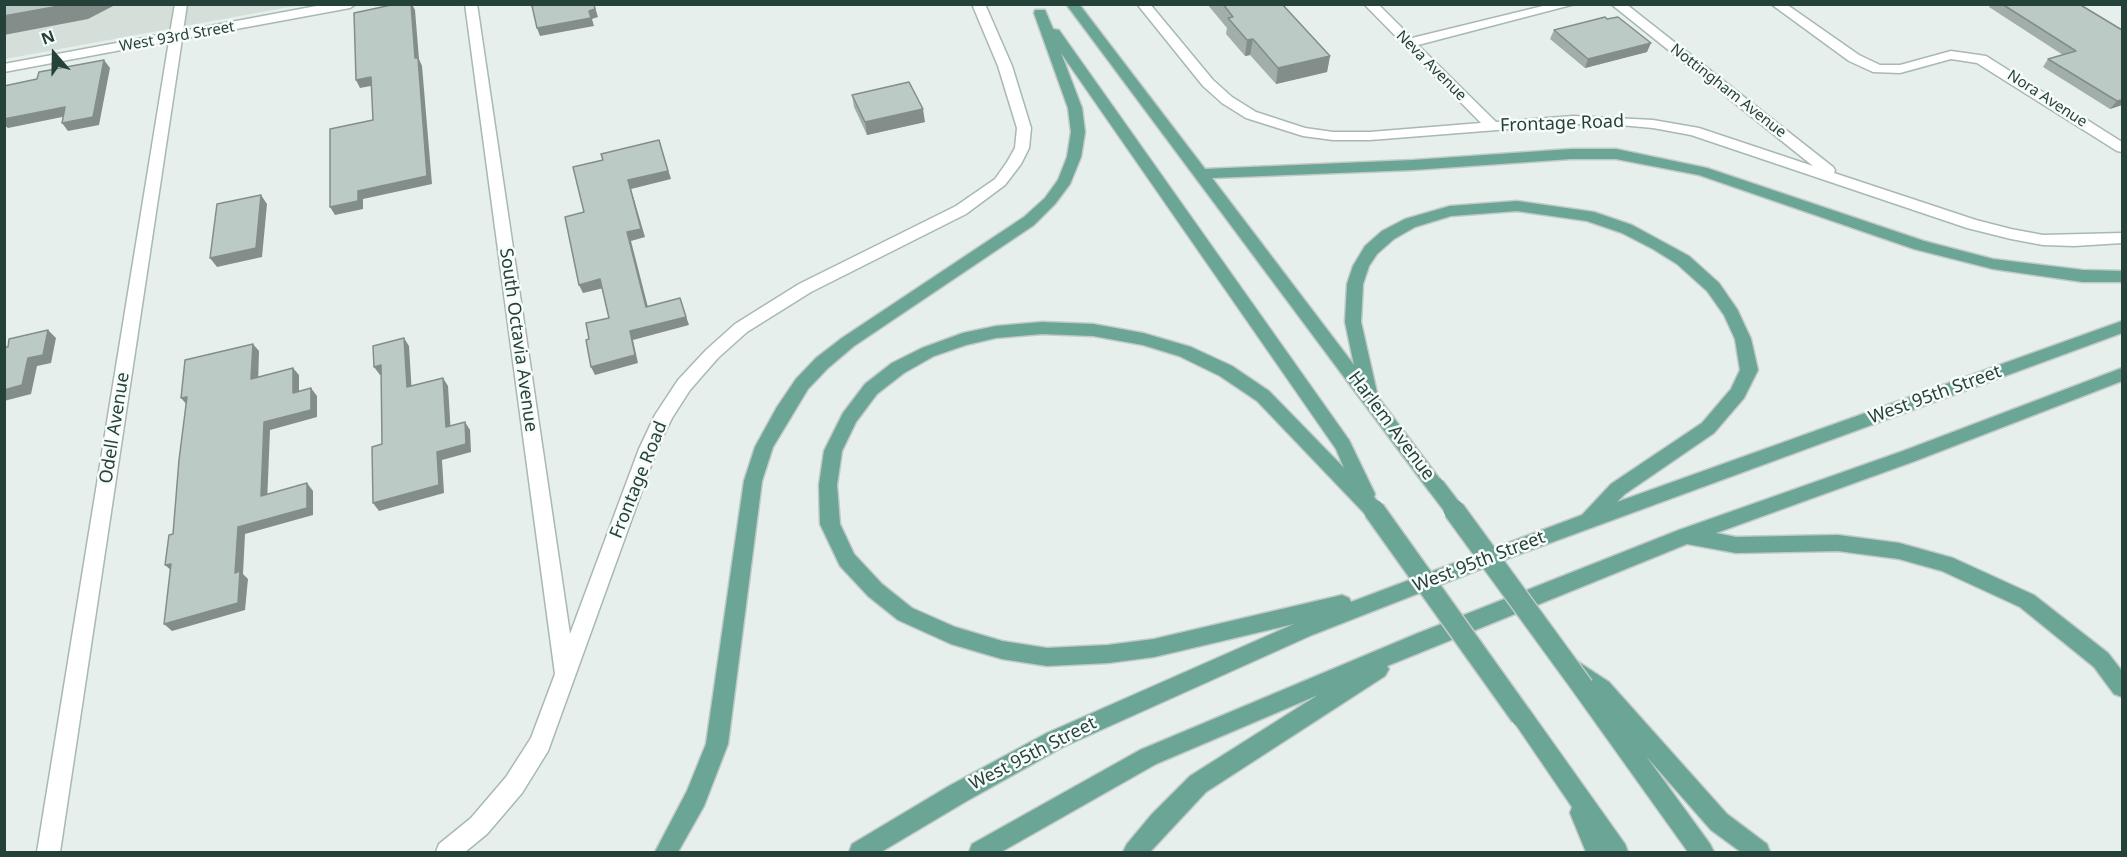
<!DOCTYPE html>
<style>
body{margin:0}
#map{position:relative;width:2127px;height:857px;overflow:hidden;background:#e6efeb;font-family:"Noto Sans",sans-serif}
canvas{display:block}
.frame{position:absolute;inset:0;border:6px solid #24423a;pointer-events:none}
.north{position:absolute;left:24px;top:24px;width:60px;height:60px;-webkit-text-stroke:4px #f7fbf9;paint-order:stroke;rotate:340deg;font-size:16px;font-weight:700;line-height:24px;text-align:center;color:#24423a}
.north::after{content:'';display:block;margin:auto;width:21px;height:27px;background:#24423a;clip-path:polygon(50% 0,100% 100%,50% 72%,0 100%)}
</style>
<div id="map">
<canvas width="2127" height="857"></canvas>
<div class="frame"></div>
<div class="north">N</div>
</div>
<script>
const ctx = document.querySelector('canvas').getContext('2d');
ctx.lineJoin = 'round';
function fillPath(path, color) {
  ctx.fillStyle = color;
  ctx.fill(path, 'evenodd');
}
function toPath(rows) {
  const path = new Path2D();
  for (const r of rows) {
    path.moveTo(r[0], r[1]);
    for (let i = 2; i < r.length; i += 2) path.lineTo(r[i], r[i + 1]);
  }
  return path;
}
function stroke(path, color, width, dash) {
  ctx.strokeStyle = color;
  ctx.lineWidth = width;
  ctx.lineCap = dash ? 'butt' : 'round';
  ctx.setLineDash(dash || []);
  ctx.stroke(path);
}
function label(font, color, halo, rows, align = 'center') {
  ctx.font = font + ' "Noto Sans",sans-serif';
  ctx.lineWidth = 5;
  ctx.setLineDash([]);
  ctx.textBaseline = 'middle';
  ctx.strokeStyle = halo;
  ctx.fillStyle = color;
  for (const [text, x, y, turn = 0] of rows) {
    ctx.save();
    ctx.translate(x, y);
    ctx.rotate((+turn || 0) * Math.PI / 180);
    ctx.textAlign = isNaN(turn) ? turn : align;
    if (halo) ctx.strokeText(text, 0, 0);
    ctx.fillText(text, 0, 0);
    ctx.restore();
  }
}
const built = toPath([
 [5,5,300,5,5,59]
]);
const minor = toPath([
 [175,4,187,4,183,31,327,4,356,4,350,8,182,39,60,852,37,852,169,41,4,72,4,64,170,33,175,4],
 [465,4,477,4,570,634,639,449,655,415,678,380,706,350,735,324,799,284,956,206,995,179,1007,162,1015,148,1017,128,998,66,972,4,985,4,1012,66,1031,128,1029,148,1021,164,1005,185,966,214,811,292,747,332,718,358,690,390,672,418,657,449,548,751,522,793,487,834,465,852,436,852,439,844,471,818,506,777,531,738,555,674,465,4],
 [1137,4,1150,4,1213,80,1232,97,1256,112,1305,128,1333,132,1370,132,1481,123,1364,4,1378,4,1412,38,1551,4,1575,4,1418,45,1496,122,1573,116,1653,120,1699,128,1813,166,1611,4,1626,4,1833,167,1835,170,1834,173,1976,220,2011,229,2043,235,2122,233,2122,243,2074,246,2043,245,2011,239,1967,228,1691,135,1653,128,1609,124,1573,124,1370,140,1333,140,1303,136,1246,118,1222,103,1203,86,1137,4],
 [1771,4,1786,4,1859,55,1880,65,1900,65,1951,51,1986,56,2122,142,2122,152,2117,151,1977,63,1951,59,1900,73,1873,72,1849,61,1771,4]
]);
const major = toPath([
 [1066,4,1079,4,1205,169,1413,160,1571,149,1616,149,1707,168,1924,241,1993,259,2083,270,2122,271,2122,282,2083,282,1993,269,1914,249,1699,175,1616,159,1571,159,1413,170,1212,178,1354,365,1345,322,1347,284,1353,266,1365,246,1382,231,1405,219,1450,206,1517,201,1594,212,1632,225,1689,256,1719,283,1737,309,1751,339,1758,370,1744,398,1714,433,1625,494,1617,502,2122,321,2122,333,1509,558,1312,635,1063,747,965,802,881,852,849,852,852,844,949,786,1047,733,1294,624,1154,657,1108,663,1047,666,1002,659,951,644,898,620,868,596,840,566,820,524,819,485,824,451,843,413,865,384,892,363,922,348,963,333,996,326,1042,322,1093,324,1143,333,1191,347,1232,366,1269,391,1344,468,1336,449,1061,53,1082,108,1085,132,1081,157,1070,184,1055,204,1034,225,854,346,828,368,808,389,773,447,762,481,728,744,704,806,678,852,655,852,687,791,706,744,744,481,755,447,777,407,796,379,816,358,842,338,1024,217,1045,198,1058,180,1067,157,1071,132,1068,108,1034,13,1035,10,1045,10,1053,29,1059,30,1349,440,1375,494,1374,497,1383,509,1380,515,1373,517,1366,515,1257,401,1220,376,1179,356,1143,345,1093,336,1042,334,996,338,966,345,934,356,904,373,877,394,856,422,842,451,837,485,840,524,854,554,882,584,912,608,955,627,1002,641,1047,648,1108,645,1154,639,1342,595,1349,598,1351,602,1582,515,1611,484,1702,423,1731,389,1740,370,1735,339,1724,315,1707,291,1677,264,1653,249,1622,233,1587,221,1517,211,1451,216,1415,227,1394,239,1377,254,1369,266,1363,284,1361,322,1378,397,1445,486,1443,491,1436,494,1429,491,1066,4],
 [2122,368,2122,381,1915,461,1716,533,1736,537,1838,535,1899,543,1953,558,2034,595,2108,653,2122,671,2122,697,2114,694,2094,667,2020,607,1942,571,1899,559,1838,551,1736,553,1687,544,1387,666,1389,669,1385,676,1206,792,1150,852,1123,852,1127,844,1152,814,1190,776,1318,695,1156,764,1001,852,969,852,972,844,1140,750,1416,634,1679,530,1903,451,2122,368],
 [1574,659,1609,682,1727,814,1767,844,1770,852,1741,852,1711,830,1646,756,1710,844,1714,852,1688,852,1575,694,1572,687,1575,682,1567,676,1563,669,1567,662,1574,659],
 [1521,706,1529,709,1625,844,1628,852,1586,852,1570,813,1572,807,1510,716,1513,709,1521,706]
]);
const majorBridgeFar1 = toPath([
 [1436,486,1455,511],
 [1373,509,1375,511]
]);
const majorBridge = toPath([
 [1374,510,1521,716],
 [1454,510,1583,687]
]);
const wall = toPath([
 [1207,4,1282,4,1330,56,1327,72,1276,84,1250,55,1245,56,1226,34,1227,28],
 [1991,4,2079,4,2122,30,2122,105,2110,109,2043,67,2048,59,2063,55,1989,7],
 [1554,30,1647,52,1585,68,1550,39],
 [852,95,925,122,867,135,854,107]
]);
const shadedWall = toPath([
 [70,4,117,4,88,19,4,35,4,16],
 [411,4,412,4,415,10,419,59,422,66,432,184,363,199,363,209,335,215,330,207,358,191,415,58],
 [594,4,598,17,592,19,594,26,540,36,537,28,589,11],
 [1253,39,1250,55,1245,56,1247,40],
 [1651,43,1647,52,1585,68,1588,59],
 [1330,56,1327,72,1276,84,1278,68],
 [104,60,110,68,99,125,68,131,62,123],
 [371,77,376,85,360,88,356,80],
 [2122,100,2122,105,2110,109,2117,101],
 [65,107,72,115,8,128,4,125,4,119],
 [923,109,925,122,867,135,865,122],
 [659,140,671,179,631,189,645,237,631,241,650,315,646,307,627,232,628,180],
 [261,195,267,204,262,257,217,267,210,258],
 [600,279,604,288,583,293,579,285],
 [680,298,689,325,633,340,638,363,595,375,591,367,630,331],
 [48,330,56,338,51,363,37,366,31,394,4,401,4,390],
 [404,338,409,346,412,395,407,387],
 [253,344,259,351,258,386,251,379],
 [381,365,387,373,380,375,374,367],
 [293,368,299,375,299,400,293,393],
 [443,378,448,386,451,435,446,427],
 [311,388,317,396,317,417,270,430,267,504,261,496,264,422],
 [187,397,188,406,181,398],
 [465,422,470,430,471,452,442,460,444,493,379,511,373,503,437,452],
 [307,483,313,491,313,515,245,534,243,574,248,579,245,610,172,631,164,624,235,573,238,527],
 [171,564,173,572,165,565]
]);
const building = toPath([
 [4,4,70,4,4,16,4,4],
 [396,4,411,4,415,58,418,58,427,176,358,191,358,201,330,207,330,129,373,120,371,77,356,80,354,13,396,4],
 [538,4,594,4,595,9,589,11,591,18,537,28,532,6,538,4],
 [1223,4,1282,4,1330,56,1278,68,1253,39,1247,40,1228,18,1233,17,1223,4],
 [2002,4,2079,4,2122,30,2122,100,2117,101,2048,59,2076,51,2002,4],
 [1605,17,1607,19,1618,17,1651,43,1588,59,1554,30,1605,17],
 [104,60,93,117,62,123,65,107,4,119,4,86,37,79,39,72,104,60],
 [909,82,923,109,865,122,852,95,909,82],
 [659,140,668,171,628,180,641,229,627,232,646,307,680,298,686,317,630,331,635,355,591,367,586,340,589,339,586,323,609,318,600,279,579,285,565,217,584,212,573,167,603,160,601,154,659,140],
 [261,195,256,248,210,258,217,204,261,195],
 [48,330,43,355,28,358,22,385,4,390,4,347,8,347,9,339,48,330],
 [404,338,407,387,443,378,446,427,465,422,466,444,437,452,439,485,373,503,372,447,382,444,381,365,374,367,373,346,404,338],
 [253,344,251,379,293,368,293,393,311,388,311,410,264,422,261,496,307,483,307,508,238,527,235,573,240,571,238,603,164,624,171,564,165,565,169,535,173,534,179,460,187,397,181,398,185,360,253,344]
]);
const farStreetnames = [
 ["West 93rd Street",177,37,-10],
 ["Neva Avenue",1431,66,45],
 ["Nottingham Avenue",1728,91,38],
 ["Nora Avenue",2047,99,33]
];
const streetNames = [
 ["Frontage Road",1562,124,-2],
 ["South Octavia Avenue",518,340,82],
 ["West 95th Street",1935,395,-20],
 ["Harlem Avenue",1391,426,53],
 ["Odell Avenue",115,428,-81],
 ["Frontage Road",639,480,-68],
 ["West 95th Street",1479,562,-21],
 ["West 95th Street",1033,754,-27]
];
fillPath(built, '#d4dfda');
stroke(minor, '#a8b8b2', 3);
stroke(major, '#c2cac8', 3);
fillPath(minor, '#fff');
fillPath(major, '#6aa596');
stroke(majorBridgeFar1, '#c2cac8', 20, []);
stroke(majorBridge, '#c2cac8', 24, []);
stroke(majorBridgeFar1, '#6aa596', 17);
stroke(majorBridge, '#6aa596', 21);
fillPath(wall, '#a1aea9');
fillPath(shadedWall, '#838d89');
fillPath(building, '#bbcac4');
stroke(building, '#838d89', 1.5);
label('15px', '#24423a', '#f7fbf9', farStreetnames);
label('18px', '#24423a', '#f7fbf9', streetNames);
</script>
